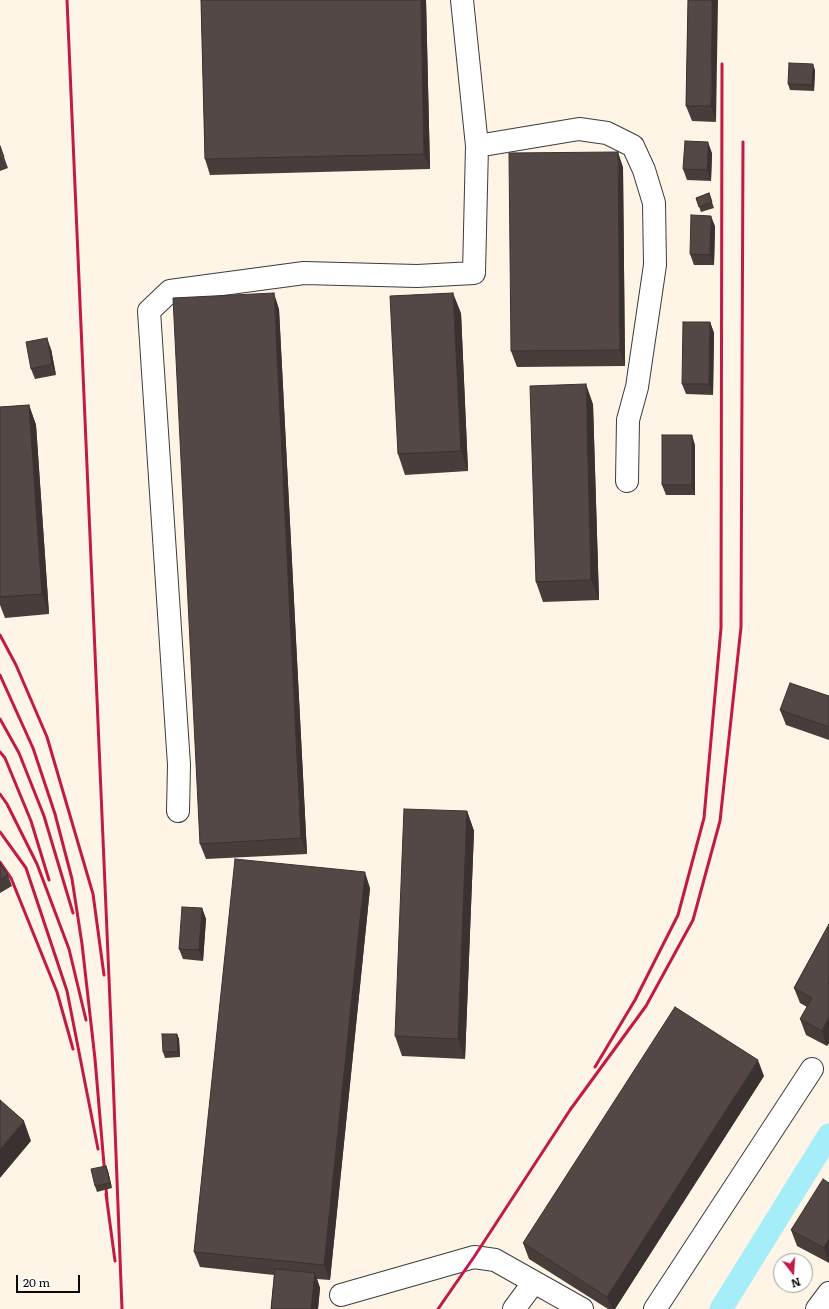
<!DOCTYPE html>
<style>
body{margin:0}
#map{position:relative;width:829px;height:1309px;overflow:hidden;background:#fff5e6;font-family:Literata,serif}
canvas{display:block}
.north{position:absolute;left:773px;top:1253px;width:40px;height:40px;box-sizing:border-box;background:#fff;border:1px solid #9d9d9d;border-radius:50%;rotate:163deg;font-size:11px;font-weight:700;line-height:16px;text-align:center;color:#090909}
.north::after{content:'';display:block;margin:auto;width:14px;height:18px;background:#c11a46;clip-path:polygon(50% 0,100% 100%,50% 72%,0 100%)}
.scale{position:absolute;left:16px;top:1275px;width:64px;height:18px;box-sizing:border-box;border:2px solid #090909;border-top:0;padding-left:5px;font-size:12px;line-height:14px;white-space:nowrap;color:#090909;-webkit-text-stroke:3px #fff;paint-order:stroke}
</style>
<div id="map">
<canvas width="829" height="1309"></canvas>
<div class="north">N</div>
<div class="scale">20 m</div>
</div>
<script>
const ctx = document.querySelector('canvas').getContext('2d');
ctx.lineJoin = 'round';
function toPath(rows) {
  const path = new Path2D();
  for (const r of rows) {
    path.moveTo(r[0], r[1]);
    for (let i = 2; i < r.length; i += 2) path.lineTo(r[i], r[i + 1]);
  }
  return path;
}
function stroke(path, color, width, dash) {
  ctx.strokeStyle = color;
  ctx.lineWidth = width;
  ctx.lineCap = dash ? 'butt' : 'round';
  ctx.setLineDash(dash || []);
  ctx.stroke(path);
}
function fillPath(path, color) {
  ctx.fillStyle = color;
  ctx.fill(path, 'evenodd');
}
const canal = toPath([
 [721,1309,829,1135]
]);
const minor = toPath([
 [477,146,579,129,607,133,633,146,644,170,654,203,655,265,637,387,628,420,627,481],
 [178,811,179,765,149,311,170,291,304,273,417,276,474,273,477,146,462,0],
 [341,1295,474,1257,495,1260,582,1309],
 [514,1309,534,1282],
 [655,1309,812,1069],
 [817,1309,829,1293]
]);
const rail = toPath([
 [67,0,111,1025,122,1309],
 [0,635,16,665,47,737,93,894,104,975],
 [0,675,33,748,55,814,72,879,82,944,95,1059,107,1200],
 [0,719,19,753,44,816,73,913],
 [0,752,5,758,31,821,49,880],
 [0,794,7,804,37,864,69,949,86,1020],
 [0,832,26,868,67,991,98,1149],
 [0,862,11,878,57,992,73,1049],
 [595,1067,635,1000,678,915,704,818,721,628,722,64],
 [106,1194,115,1261],
 [438,1309,474,1257,570,1110,646,1006,693,920,720,821,741,627,743,142]
]);
const wall = toPath([
 [201,0,426,0,430,169,210,175,205,159],
 [688,0,716,122,692,121,686,106],
 [815,70,814,91,790,90,788,84],
 [0,146,8,168,0,171],
 [712,153,711,181,687,180,683,169],
 [623,167,625,366,517,367,511,351],
 [709,193,714,208,701,212,696,198],
 [715,226,714,265,694,265,690,254],
 [279,309,307,854,206,859,200,844],
 [461,313,468,471,405,475,398,454],
 [710,322,714,333,713,395,686,394,682,384],
 [51,349,56,375,35,379,31,369],
 [593,404,599,600,543,602,536,582],
 [29,405,36,425,49,614,5,618,0,605,0,407],
 [695,445,695,495,666,495,662,485],
 [829,696,829,740,786,725,780,710],
 [467,811,474,831,465,1059,402,1056,395,1036],
 [0,863,8,875,12,886,0,893],
 [370,888,330,1280,317,1279,320,1288,318,1309,271,1309,274,1275,200,1267,194,1252],
 [202,908,206,919,203,961,183,959,179,949],
 [829,924,829,1043,827,1046,806,1035,800,1019,807,1007,800,1003,794,988],
 [177,1034,179,1039,180,1057,165,1058,163,1052],
 [764,1076,615,1309,608,1309,529,1259,523,1243],
 [106,1166,108,1171,112,1188,97,1192,95,1186],
 [829,1183,829,1263,797,1246,791,1230]
]);
const shadedWall = toPath([
 [421,0,426,0,430,169,424,154],
 [712,0,718,0,716,122,711,106],
 [813,64,815,70,814,91,812,85],
 [708,142,712,153,711,181,707,170],
 [618,152,623,167,625,366,620,350],
 [711,216,715,226,714,265,710,255],
 [274,293,279,309,307,854,301,838],
 [453,293,461,313,468,471,461,451],
 [710,322,714,333,713,395,709,384],
 [47,338,51,349,56,375,52,364],
 [586,384,593,404,599,600,591,580],
 [29,405,36,425,49,614,42,594],
 [692,435,695,445,695,495,692,485],
 [467,811,474,831,465,1059,458,1039],
 [365,872,370,888,330,1280,324,1265],
 [202,908,206,919,203,961,199,950],
 [829,1017,829,1043,827,1046,822,1031],
 [177,1034,179,1039,180,1057,178,1052],
 [758,1060,764,1076,615,1309,612,1309,607,1297],
 [24,1121,31,1141,0,1178,0,1149],
 [106,1166,108,1171,112,1188,110,1183],
 [829,1239,829,1263,824,1248],
 [315,1273,320,1288,318,1309,311,1309]
]);
const building = toPath([
 [201,0,421,0,424,154,205,159,201,0],
 [688,0,712,0,711,106,686,106,688,0],
 [789,63,813,64,812,85,788,84,789,63],
 [685,141,708,142,707,170,683,169,685,141],
 [0,146,4,157,0,159,0,146],
 [618,152,620,350,511,351,509,153,618,152],
 [709,193,712,202,699,207,696,198,709,193],
 [691,215,711,216,710,255,690,254,691,215],
 [274,293,301,838,200,844,173,298,274,293],
 [453,293,461,451,398,454,390,296,453,293],
 [683,322,710,322,709,384,682,384,683,322],
 [47,338,52,364,31,369,26,342,47,338],
 [586,384,591,580,536,582,530,386,586,384],
 [29,405,42,594,0,597,0,407,29,405],
 [662,435,692,435,692,485,662,485,662,435],
 [790,683,829,696,829,727,780,710,790,683],
 [404,809,467,811,458,1039,395,1036,404,809],
 [235,859,365,872,324,1265,194,1252,235,859],
 [0,863,8,875,0,880,0,863],
 [182,907,202,908,199,950,179,949,182,907],
 [829,924,829,982,828,983,829,984,829,1017,822,1031,800,1019,812,998,794,988,829,924],
 [675,1007,758,1060,607,1297,523,1243,675,1007],
 [162,1034,177,1034,178,1052,163,1052,162,1034],
 [0,1100,24,1121,0,1149,0,1100],
 [106,1166,110,1183,95,1186,91,1169,106,1166],
 [823,1179,829,1183,829,1239,824,1248,791,1230,823,1179],
 [275,1269,315,1273,311,1309,271,1309,275,1269]
]);
stroke(canal, '#a6edfa', 23);
stroke(minor, '#3c3c3c', 24);
stroke(minor, '#fff', 22);
stroke(rail, '#c11a46', 3);
fillPath(wall, '#473e3b');
fillPath(shadedWall, '#3a3230');
fillPath(building, '#534845');
stroke(building, '#3a3230', 1);
</script>
